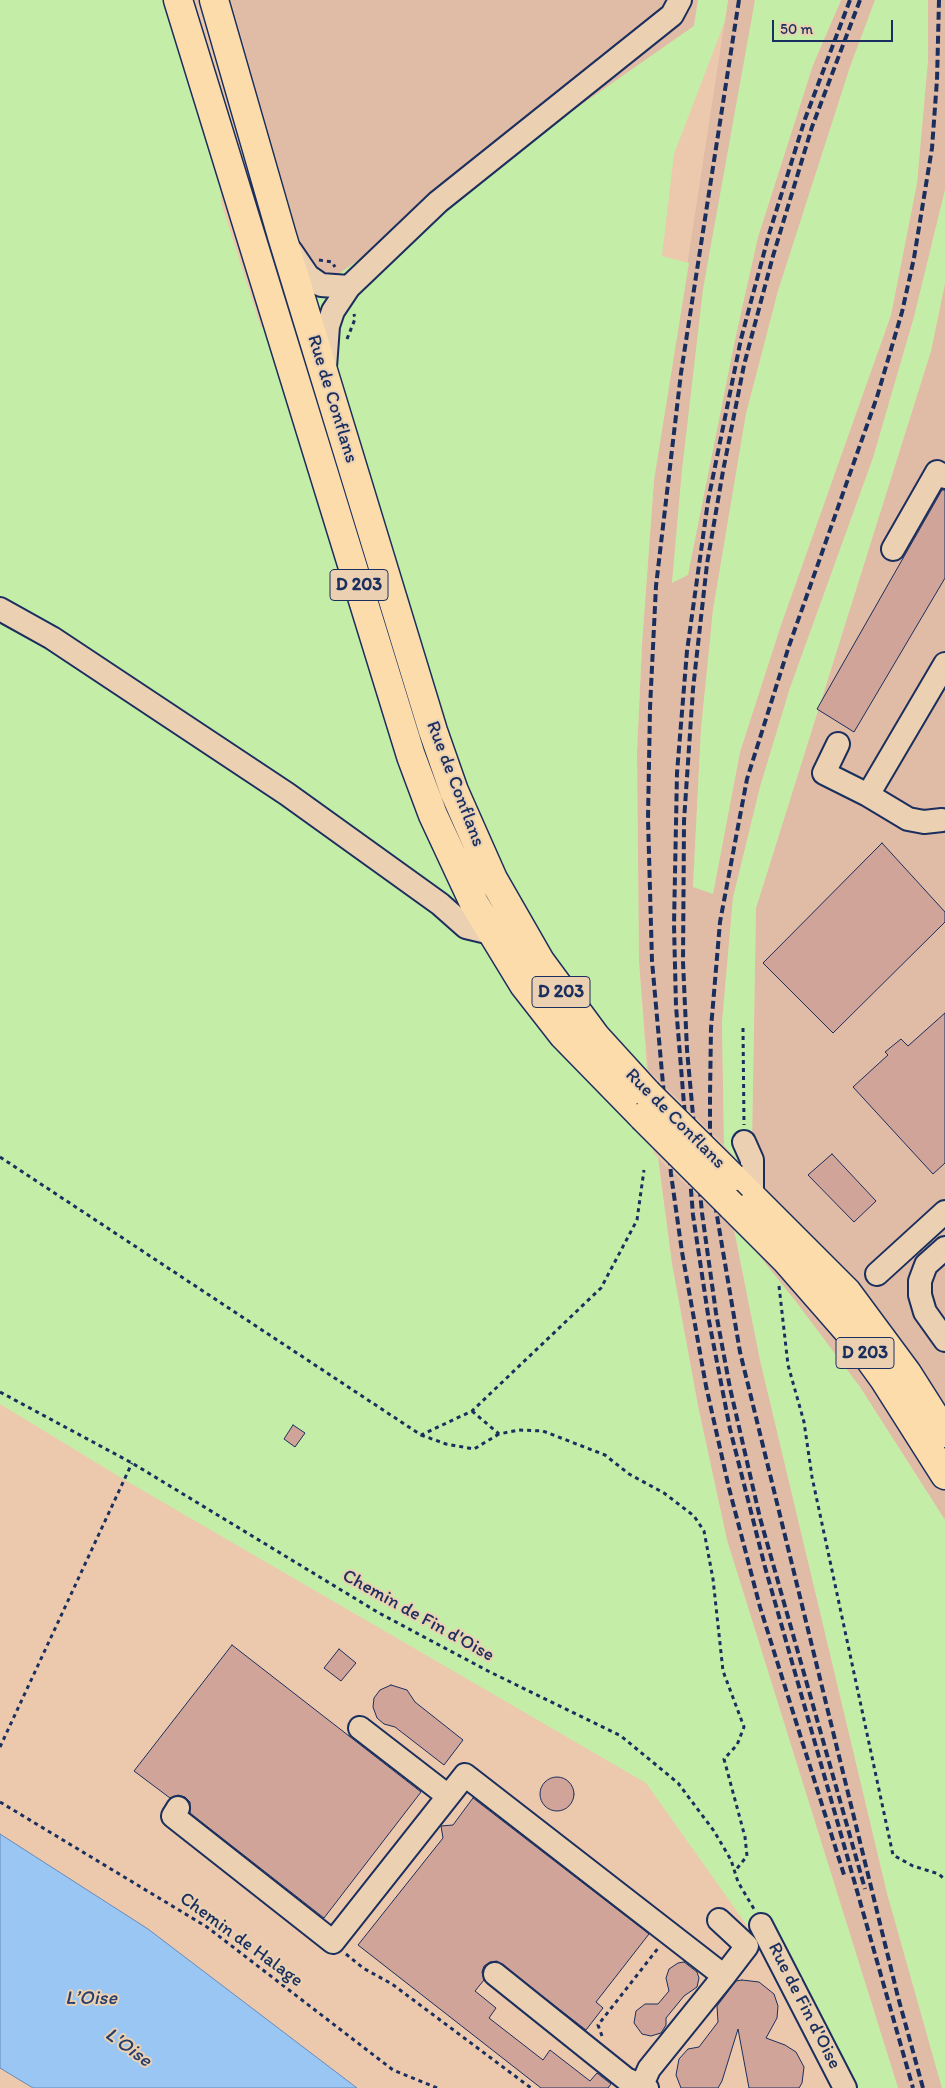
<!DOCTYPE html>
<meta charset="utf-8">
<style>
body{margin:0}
#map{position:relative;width:945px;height:2088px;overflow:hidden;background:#ecc9ad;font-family:Itim,sans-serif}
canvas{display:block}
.scale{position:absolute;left:772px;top:20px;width:121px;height:22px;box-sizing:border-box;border:2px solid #1b2f5e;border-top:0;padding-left:6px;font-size:15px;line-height:18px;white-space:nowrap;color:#1b2f5e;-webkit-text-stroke:4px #ebd1b2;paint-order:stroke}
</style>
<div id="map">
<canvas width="945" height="2088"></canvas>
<div class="scale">50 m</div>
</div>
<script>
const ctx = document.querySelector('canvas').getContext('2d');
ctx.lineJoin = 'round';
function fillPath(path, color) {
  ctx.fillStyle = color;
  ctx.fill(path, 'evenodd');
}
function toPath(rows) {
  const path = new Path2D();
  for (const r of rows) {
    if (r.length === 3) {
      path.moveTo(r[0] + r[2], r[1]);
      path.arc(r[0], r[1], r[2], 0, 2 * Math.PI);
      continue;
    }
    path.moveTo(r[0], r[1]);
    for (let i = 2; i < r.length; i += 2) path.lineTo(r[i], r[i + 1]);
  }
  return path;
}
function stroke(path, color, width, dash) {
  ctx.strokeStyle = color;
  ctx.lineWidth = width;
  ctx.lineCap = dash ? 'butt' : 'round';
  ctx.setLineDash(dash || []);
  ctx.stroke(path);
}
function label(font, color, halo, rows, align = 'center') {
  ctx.font = font + ' Itim,sans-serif';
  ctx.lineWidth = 4;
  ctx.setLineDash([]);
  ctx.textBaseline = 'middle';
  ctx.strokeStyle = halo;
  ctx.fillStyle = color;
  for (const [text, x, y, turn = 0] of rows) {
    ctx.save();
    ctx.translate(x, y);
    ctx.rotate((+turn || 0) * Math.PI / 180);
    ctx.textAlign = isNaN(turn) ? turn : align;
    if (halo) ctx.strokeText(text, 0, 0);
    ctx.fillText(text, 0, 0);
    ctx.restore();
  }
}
const built = toPath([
 [231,0,698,0,694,26,314,292],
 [728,0,755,0,682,470,672,583,736,335,758,237,813,65,841,0,875,0,850,67,778,291,746,414,713,610,701,729,693,886,713,893,740,752,781,625,891,315,917,183,928,60,928,0,945,0,945,190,914,317,873,458,790,688,760,787,733,898,722,1023,724,1145,648,1070,639,962,637,752,642,644,654,480],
 [945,283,945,1520,860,1387,754,1249,757,1154,752,1140,756,908,931,351],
 [658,1158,734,1229,760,1360,887,1893,942,2088,898,2088,727,1540,698,1406,672,1264]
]);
const green = toPath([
 [0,0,166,0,219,149,221,202,261,328,694,26,698,0,728,0,725,21,674,154,662,256,689,263,654,480,642,644,637,752,639,962,653,1152,658,1158,672,1264,698,1406,727,1540,898,2088,847,2088,773,1962,646,1783,123,1479,0,1404],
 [755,0,841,0,813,65,758,237,736,335,688,575,672,583,682,470,703,289],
 [875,0,928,0,928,60,917,183,891,315,781,625,740,752,713,894,693,887,701,729,713,610,746,414,778,291,850,67],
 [945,190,945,283,931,351,756,908,752,1140,756,1182,724,1145,722,1023,733,898,760,787,790,688,873,458,914,317],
 [734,1229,754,1249,794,1299,860,1387,945,1520,945,2088,942,2088,887,1893,760,1360]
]);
const water = toPath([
 [0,1834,148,1929,357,2088,33,2088,0,2068,0,1834]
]);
const building = toPath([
 [942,490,945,490,945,578,854,732,817,709,942,490],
 [882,843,945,912,945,922,833,1033,763,963,882,843],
 [945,1013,945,1163,933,1174,853,1087,888,1055,885,1052,901,1039,908,1046,945,1013],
 [832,1154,876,1201,854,1222,808,1175,832,1154],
 [293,1425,305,1433,295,1447,284,1439,293,1425],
 [232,1645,421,1792,324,1918,190,1813,190,1802,185,1797,178,1795,170,1798,134,1771,232,1645],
 [339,1649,356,1663,341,1681,324,1668,339,1649],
 [391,1685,407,1690,415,1702,463,1740,444,1765,395,1727,384,1724,377,1718,373,1707,374,1698,380,1690,391,1685],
 [557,1794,17],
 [473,1798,649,1934,596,2002,603,2008,586,2030,497,1961,490,1962,484,1966,482,1972,484,1980,475,1991,496,2008,489,2018,543,2060,550,2050,590,2081,597,2073,611,2084,608,2088,541,2088,358,1945,443,1838,441,1826,453,1825,473,1798],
 [684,1962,697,1972,699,1978,697,1987,684,1996,666,2018,666,2025,661,2033,651,2036,642,2034,634,2023,636,2011,645,2004,658,2004,669,1991,666,1978,669,1969,678,1963,684,1962],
 [742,1980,759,1982,774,1994,778,2006,777,2018,766,2038,785,2045,796,2052,804,2067,802,2083,799,2088,749,2088,738,2029,722,2081,718,2088,681,2088,676,2075,679,2059,688,2049,699,2047,718,2022,717,2006,736,1981,742,1980]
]);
const path = toPath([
 [319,260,332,262,335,267],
 [347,339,355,319,354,314],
 [743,1028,744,1125],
 [0,1157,421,1435,472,1411,601,1288,637,1220,644,1170],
 [779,1286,788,1365,804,1422,812,1477,893,1855,913,1866,939,1874,945,1880],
 [0,1392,132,1463,379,1613,488,1671,621,1736,678,1783,714,1831,731,1860,738,1882,754,1909],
 [472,1411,499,1434,519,1430,543,1431,605,1455,629,1474,664,1493,694,1516,704,1531,713,1579,723,1671,744,1727,737,1745,724,1759,745,1837,747,1856,735,1871],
 [421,1435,446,1444,474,1449,499,1434],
 [0,1747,132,1463],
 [0,1802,207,1927,393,2070,437,2088],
 [346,1954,363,1968,392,1984,531,2088],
 [602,2036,598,2025,659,1947]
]);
const minor = toPath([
 [291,251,308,276,321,285,349,287],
 [325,367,328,326,333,311,349,287,438,202,672,15,680,0],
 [893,549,937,472,945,477],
 [0,609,52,638,287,794,440,904,466,927,491,933],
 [838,744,824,773,868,795],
 [942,820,924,822,908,819,868,795,945,664],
 [744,1142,752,1160,752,1196],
 [945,1248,926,1265,920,1281,920,1295,925,1312,945,1340],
 [877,1274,945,1212],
 [360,1728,448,1796],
 [178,1808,173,1816,333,1942,465,1775,724,1976,649,2069,642,2085],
 [719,1920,747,1946,724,1976],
 [761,1925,845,2088],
 [495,1974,626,2079,647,2088]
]);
const major = toPath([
 [178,0,411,756,433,815,474,903,524,985,563,1035,643,1117],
 [214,0,282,236,433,731,454,791,493,879,540,961,596,1037,647,1093],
 [732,1177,847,1292,907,1373,945,1433],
 [732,1206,786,1260,855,1339,884,1379,945,1475]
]);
const rail = toPath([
 [739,0,681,373,656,586,650,708,648,819,652,961,671,1174,682,1252,706,1386,729,1488,760,1607,845,1878],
 [850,0,805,119,769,234,741,339,708,501,687,651,677,773,674,925,676,1006,693,1215,709,1321,730,1429,765,1567,913,2088],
 [860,0,812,127,773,256,744,365,723,471,707,564,693,689,684,821,683,962,687,1050,702,1213,716,1313,730,1388,760,1518,865,1889],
 [923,2088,898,1997,740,1352,716,1210,710,1133,710,1095,711,1028,720,922,747,779,789,646,877,397,902,312,914,258,932,148,937,80,939,0]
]);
const majorBridge = toPath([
 [647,1093,732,1177],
 [643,1117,732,1206]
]);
const shields = [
 [359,585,58],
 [561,992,58],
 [865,1353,58]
];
const shieldNames = [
 ["D 203",359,585],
 ["D 203",561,992],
 ["D 203",865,1353]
];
const streetNames = [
 ["Rue de Conflans",332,399,73],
 ["Rue de Conflans",455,784,69],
 ["Rue de Conflans",675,1119,45],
 ["Chemin de Fin d'Oise",418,1616,29],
 ["Chemin de Halage",241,1940,36],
 ["Rue de Fin d'Oise",804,2006,63]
];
const waterNames = [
 ["L’Oise",91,1999],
 ["L'Oise",128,2048,36]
];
fillPath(built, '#e0bba6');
fillPath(green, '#c4eda8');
fillPath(water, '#9ac6f4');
stroke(water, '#678ab8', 1);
fillPath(building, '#d0a498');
stroke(building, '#1b2f5e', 1);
stroke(minor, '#1b2f5e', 26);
stroke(major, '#1b2f5e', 31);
stroke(path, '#1b2f5e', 3, [4, 4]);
stroke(minor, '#ebd1b2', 22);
stroke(major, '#fddcac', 28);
stroke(rail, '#1b2f5e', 4, [8, 4]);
stroke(majorBridge, '#1b2f5e', 31, []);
stroke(majorBridge, '#fddcac', 28);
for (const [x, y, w] of shields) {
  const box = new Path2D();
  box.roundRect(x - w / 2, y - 15.5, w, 31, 4);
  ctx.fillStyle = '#ebd1b2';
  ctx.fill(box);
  stroke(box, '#1b2f5e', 1);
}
label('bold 18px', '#1b2f5e', null, shieldNames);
label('19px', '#1b2f5e', '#ebd1b2', streetNames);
label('italic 20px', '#283e6d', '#ebd1b2', waterNames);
</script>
